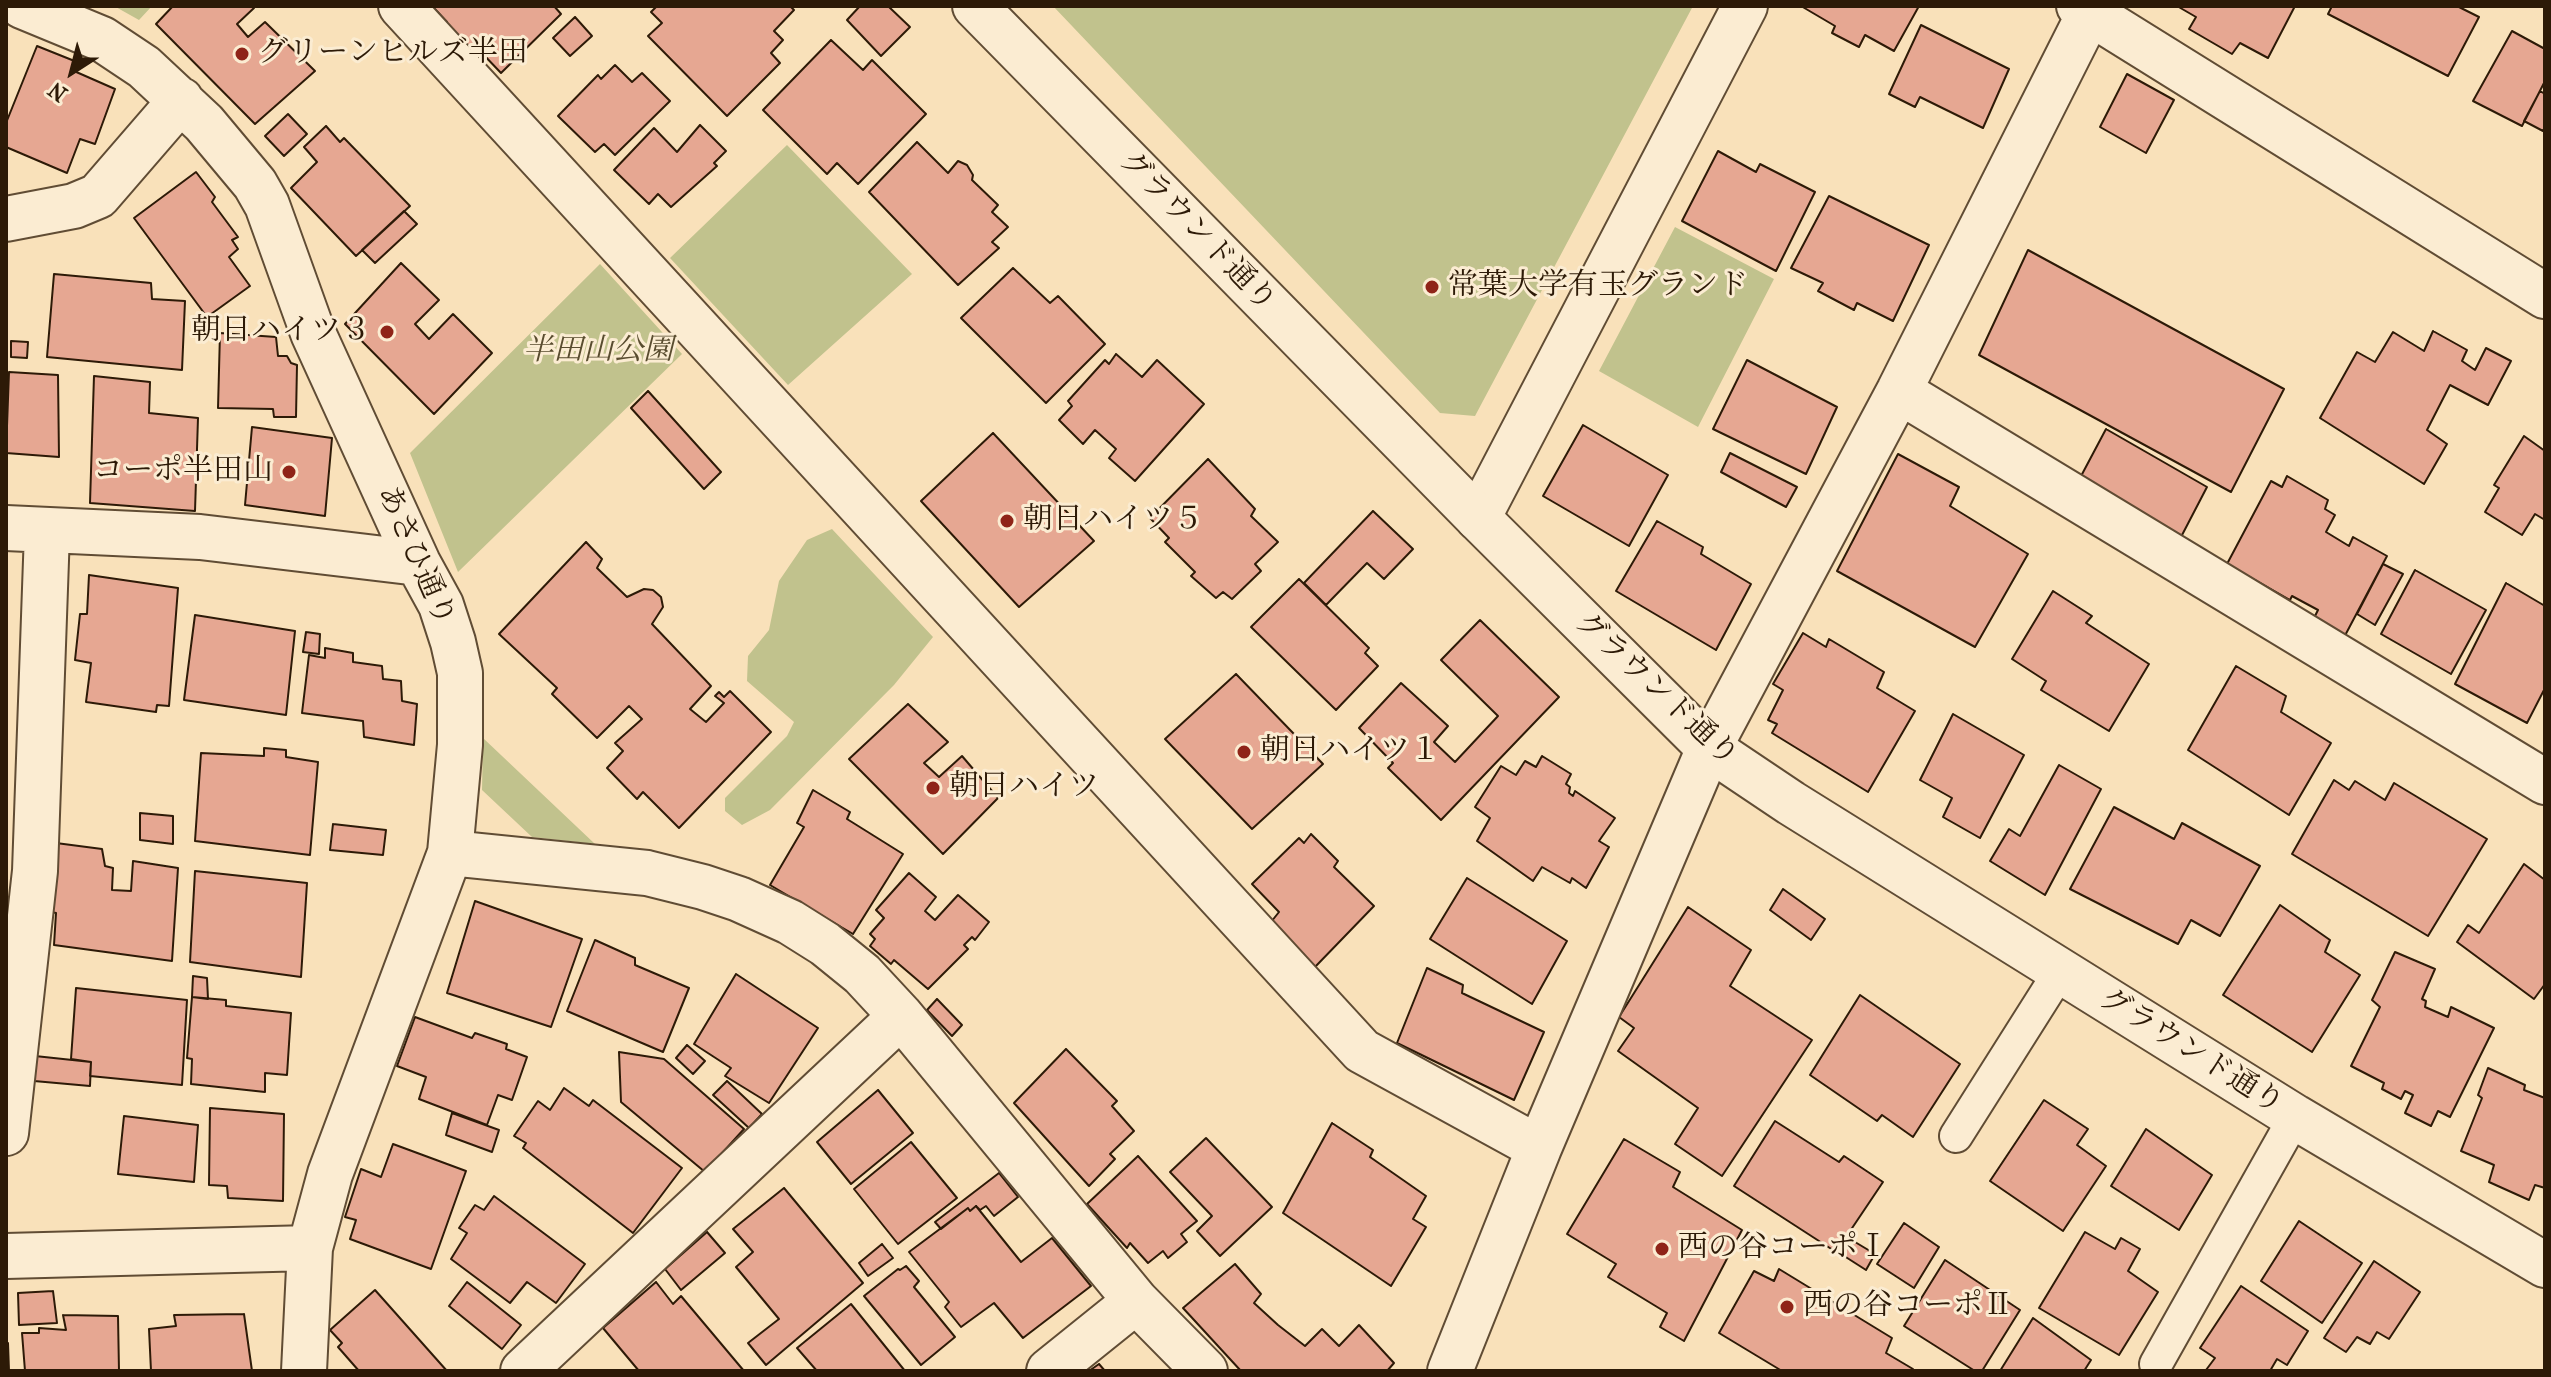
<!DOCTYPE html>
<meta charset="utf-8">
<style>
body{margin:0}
#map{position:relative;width:2551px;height:1377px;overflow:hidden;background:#f9e1ba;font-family:"IM FELL French Canon",serif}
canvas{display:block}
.frame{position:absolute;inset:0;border:8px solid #2d1a07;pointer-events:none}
.north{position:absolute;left:32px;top:32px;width:80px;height:80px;-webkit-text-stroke:6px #fbecd2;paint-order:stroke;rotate:216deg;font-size:22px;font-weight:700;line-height:32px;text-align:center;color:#2d1a07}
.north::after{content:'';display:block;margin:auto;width:28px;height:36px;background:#2d1a07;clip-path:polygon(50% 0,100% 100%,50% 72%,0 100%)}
</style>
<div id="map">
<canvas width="2551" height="1377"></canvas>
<div class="frame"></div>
<div class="north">N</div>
</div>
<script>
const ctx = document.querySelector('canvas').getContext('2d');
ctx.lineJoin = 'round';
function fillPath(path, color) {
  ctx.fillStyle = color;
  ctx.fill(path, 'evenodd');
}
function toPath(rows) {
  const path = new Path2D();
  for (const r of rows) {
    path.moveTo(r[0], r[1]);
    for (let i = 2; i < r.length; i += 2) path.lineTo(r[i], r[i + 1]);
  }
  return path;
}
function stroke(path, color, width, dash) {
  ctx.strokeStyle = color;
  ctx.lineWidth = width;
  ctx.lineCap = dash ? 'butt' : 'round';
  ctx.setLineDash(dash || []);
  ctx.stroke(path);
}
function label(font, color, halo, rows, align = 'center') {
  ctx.font = font + ' "IM FELL French Canon","Noto Serif JP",serif';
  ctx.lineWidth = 6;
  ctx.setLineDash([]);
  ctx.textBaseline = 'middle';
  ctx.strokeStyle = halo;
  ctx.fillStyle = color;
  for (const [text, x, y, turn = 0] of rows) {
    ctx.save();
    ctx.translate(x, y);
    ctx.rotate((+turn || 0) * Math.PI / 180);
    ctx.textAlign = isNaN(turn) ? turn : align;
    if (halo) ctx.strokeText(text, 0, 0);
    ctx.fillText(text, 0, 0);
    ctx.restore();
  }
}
const green = toPath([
 [114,6,152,6,139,20],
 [1053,6,1693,6,1475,416,1440,413],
 [787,145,912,274,788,385,670,258],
 [1675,227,1774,279,1698,427,1599,371],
 [600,264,682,354,458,572,410,453],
 [832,529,933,637,894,685,770,810,742,825,725,811,725,798,787,736,794,722,747,681,748,656,769,630,779,581,807,540],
 [483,738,595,844,532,837,482,790]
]);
const building = toPath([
 [173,6,252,6,254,8,237,24,248,37,265,22,315,71,255,124,156,24,173,6],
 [432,6,554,6,561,14,501,73,481,52,476,57,444,25,447,22,432,6],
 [657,6,790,6,794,10,774,31,783,40,771,53,780,63,727,116,648,36,662,23,651,12,657,6],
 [860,6,888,6,910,27,881,56,847,20,860,6],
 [1801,6,1919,6,1894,51,1865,35,1859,47,1832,33,1835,26,1801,6],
 [2177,6,2295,6,2268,58,2240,43,2232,54,2189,29,2196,17,2177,6],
 [2332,6,2457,6,2479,17,2448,76,2328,14,2332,6],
 [575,17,592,36,570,56,553,38,575,17],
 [1921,25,2009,69,1983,128,1920,97,1915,107,1889,94,1921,25],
 [2512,31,2545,49,2545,81,2522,126,2473,101,2512,31],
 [831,40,863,70,872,60,926,114,858,184,837,163,827,174,763,110,831,40],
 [37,46,77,62,74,71,115,89,95,144,80,139,67,173,6,147,6,123,37,46],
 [615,65,632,82,642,73,670,101,615,155,604,144,595,152,558,116,598,75,601,79,615,65],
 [2127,74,2174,100,2146,153,2100,127,2127,74],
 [2540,91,2545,94,2545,127,2543,131,2524,121,2540,91],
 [288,114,307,134,284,156,265,136,288,114],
 [700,125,726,151,714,163,717,166,671,207,658,194,649,204,614,170,654,128,677,152,700,125],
 [326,126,340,142,344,138,410,206,356,256,291,188,317,162,304,147,326,126],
 [917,142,948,173,958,161,967,165,973,175,972,180,998,205,992,212,1008,227,992,242,999,248,958,285,869,192,917,142],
 [1718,151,1756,172,1760,164,1815,192,1776,271,1682,221,1718,151],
 [196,172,215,197,212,202,238,237,232,240,238,249,229,257,250,286,207,317,134,218,196,172],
 [1829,196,1929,245,1893,321,1857,303,1854,310,1818,291,1823,283,1791,268,1829,196],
 [404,211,417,224,375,263,362,250,404,211],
 [2028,250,2284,389,2231,492,1979,355,2028,250],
 [401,263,439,300,415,324,429,339,453,314,492,353,434,414,345,324,401,263],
 [1013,268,1050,303,1058,296,1105,344,1046,403,961,318,1013,268],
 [54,274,151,283,152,299,185,301,182,370,47,357,54,274],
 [2433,331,2467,350,2462,361,2475,370,2486,348,2511,361,2488,405,2450,385,2427,430,2447,444,2424,484,2320,418,2357,352,2375,362,2393,332,2424,351,2433,331],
 [220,333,276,337,278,356,287,356,291,363,297,365,296,417,274,417,273,409,218,408,220,333],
 [11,341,28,342,27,358,11,357,11,341],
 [1116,354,1142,377,1157,360,1204,404,1135,481,1109,458,1116,449,1095,430,1083,444,1059,420,1072,406,1068,401,1105,360,1109,364,1116,354],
 [1747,360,1837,407,1806,474,1713,429,1747,360],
 [9,372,58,375,59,457,6,453,9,372],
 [94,376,150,382,149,413,198,418,195,511,90,503,94,376],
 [648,391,721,472,704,489,631,408,648,391],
 [1583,425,1668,475,1629,546,1543,496,1583,425],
 [252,427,332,438,325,516,245,505,252,427],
 [2106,429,2207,487,2181,537,2080,478,2106,429],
 [993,433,1094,541,1019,607,921,501,993,433],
 [2524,436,2545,451,2545,520,2535,514,2522,535,2485,512,2499,488,2494,485,2524,436],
 [1730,453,1797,487,1786,507,1721,472,1730,453],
 [1898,454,1959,487,1950,506,2028,554,1975,647,1837,571,1898,454],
 [1208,459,1255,509,1251,516,1278,542,1255,564,1261,571,1232,599,1223,592,1216,598,1191,576,1195,572,1165,542,1169,538,1150,518,1208,459],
 [2287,476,2328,500,2325,509,2335,515,2326,532,2349,546,2353,537,2387,556,2340,645,2310,626,2318,610,2292,596,2290,600,2227,564,2271,481,2282,487,2287,476],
 [1373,511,1413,549,1384,579,1367,563,1326,605,1304,583,1373,511],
 [1657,521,1703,547,1701,554,1751,584,1716,650,1616,591,1657,521],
 [586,542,602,559,597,568,627,597,644,589,653,590,661,597,663,607,652,624,711,686,690,709,706,722,724,703,715,696,719,692,724,697,730,691,771,732,679,828,643,792,637,799,607,768,623,751,615,743,642,719,629,706,597,738,552,694,557,688,499,634,586,542],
 [2383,564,2403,574,2375,625,2357,614,2383,564],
 [2415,570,2486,610,2451,674,2381,634,2415,570],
 [89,575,178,588,169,706,157,705,156,712,86,702,91,663,75,660,80,614,87,614,89,575],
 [1299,579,1369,648,1365,653,1378,666,1336,710,1251,627,1299,579],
 [2506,583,2545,606,2545,688,2527,723,2455,684,2506,583],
 [2053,591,2092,616,2086,623,2149,664,2109,731,2041,690,2046,681,2012,659,2053,591],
 [195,615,295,631,286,715,184,700,195,615],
 [1480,620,1559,697,1441,820,1388,768,1393,763,1359,728,1401,683,1448,726,1434,742,1455,762,1498,716,1441,660,1480,620],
 [306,632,320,634,319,654,303,652,306,632],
 [1803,633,1826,647,1829,639,1884,672,1877,688,1915,711,1868,792,1772,733,1777,724,1768,720,1783,690,1773,684,1803,633],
 [325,648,353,653,353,662,382,666,383,679,401,681,402,701,417,704,414,745,364,737,363,721,302,713,309,655,325,658,325,648],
 [2236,666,2286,696,2281,712,2331,743,2289,815,2188,750,2236,666],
 [1236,674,1323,764,1252,829,1165,739,1236,674],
 [908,704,948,742,924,763,939,777,962,756,998,798,943,854,849,759,908,704],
 [1953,714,2024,755,1980,838,1943,817,1952,798,1920,780,1953,714],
 [264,748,286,750,286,757,318,762,310,855,195,841,201,753,264,756,264,748],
 [1542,756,1571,774,1566,784,1570,787,1569,793,1573,796,1575,791,1615,818,1599,841,1609,847,1586,888,1572,878,1570,883,1542,867,1533,881,1477,841,1490,818,1475,807,1501,766,1516,775,1525,761,1536,767,1542,756],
 [2059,765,2101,789,2045,895,1990,861,2009,829,2020,836,2059,765],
 [2334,780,2349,790,2355,781,2385,800,2394,783,2487,839,2428,936,2292,854,2334,780],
 [813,790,850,812,847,819,903,854,853,934,770,885,804,827,797,823,813,790],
 [2114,807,2174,839,2182,823,2260,866,2220,936,2191,920,2178,944,2070,889,2114,807],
 [140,813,173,816,173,844,140,840,140,813],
 [333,824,386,830,383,855,330,850,333,824],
 [1311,834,1338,861,1334,867,1374,906,1315,967,1271,922,1279,912,1252,884,1299,838,1304,843,1311,834],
 [56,843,102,849,105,866,113,868,112,890,131,891,133,861,178,868,172,961,54,945,56,913,46,911,56,843],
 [2524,864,2545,880,2545,984,2534,999,2457,942,2468,925,2479,933,2524,864],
 [195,871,307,883,301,977,190,962,195,871],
 [909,873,936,897,925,911,935,920,958,895,989,922,975,940,972,937,964,945,968,949,928,989,894,960,891,964,870,946,875,939,870,934,884,918,876,910,909,873],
 [1467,878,1567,941,1532,1004,1430,939,1467,878],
 [1783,889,1825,919,1811,940,1770,910,1783,889],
 [475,901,582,939,551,1027,447,993,475,901],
 [2280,905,2330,940,2325,952,2360,975,2312,1052,2223,995,2280,905],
 [1688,907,1751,950,1730,986,1812,1040,1722,1176,1675,1144,1698,1108,1618,1051,1634,1028,1619,1017,1688,907],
 [595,940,635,958,635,965,689,988,663,1052,567,1011,595,940],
 [2395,952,2435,969,2422,999,2426,1001,2425,1007,2448,1017,2451,1007,2494,1028,2450,1117,2438,1111,2431,1126,2405,1113,2413,1095,2405,1091,2401,1099,2382,1089,2384,1083,2351,1066,2380,1007,2372,1000,2395,952],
 [1427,968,1463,985,1462,993,1544,1032,1514,1100,1397,1043,1427,968],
 [736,974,818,1028,769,1103,725,1076,731,1068,694,1044,736,974],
 [193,976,207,978,208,999,192,997,193,976],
 [76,988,187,1000,182,1085,90,1076,91,1062,71,1059,76,988],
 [1860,995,1960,1064,1913,1137,1882,1115,1877,1121,1810,1075,1860,995],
 [192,997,226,1000,226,1006,291,1013,287,1075,265,1073,265,1092,191,1084,192,1059,187,1058,192,997],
 [937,999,962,1025,952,1036,927,1010,937,999],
 [415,1017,472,1038,475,1033,507,1044,506,1049,527,1057,512,1100,498,1095,487,1125,419,1099,426,1077,397,1066,415,1017],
 [687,1045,705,1061,693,1074,676,1058,687,1045],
 [1066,1049,1117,1101,1112,1106,1134,1131,1110,1154,1115,1159,1089,1186,1014,1103,1066,1049],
 [619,1052,664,1059,744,1129,705,1172,621,1102,619,1052],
 [35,1056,91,1062,90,1086,34,1081,35,1056],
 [2488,1068,2525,1085,2524,1090,2545,1098,2545,1188,2535,1185,2529,1200,2489,1182,2494,1165,2461,1151,2482,1098,2478,1095,2488,1068],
 [727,1081,762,1114,749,1128,713,1095,727,1081],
 [564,1088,589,1106,593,1100,682,1168,633,1233,523,1148,526,1143,514,1136,538,1101,550,1110,564,1088],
 [878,1090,913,1133,851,1184,817,1142,878,1090],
 [2044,1100,2088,1129,2077,1145,2106,1166,2063,1231,1990,1181,2044,1100],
 [210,1108,284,1114,283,1201,228,1198,227,1186,209,1185,210,1108],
 [452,1113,499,1130,492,1152,446,1135,452,1113],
 [124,1116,198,1125,194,1182,118,1174,124,1116],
 [1775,1121,1839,1162,1844,1156,1883,1182,1836,1252,1734,1186,1775,1121],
 [1332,1123,1373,1150,1370,1157,1426,1196,1413,1219,1426,1227,1391,1286,1283,1213,1332,1123],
 [2146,1129,2212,1175,2179,1230,2111,1186,2146,1129],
 [1206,1138,1272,1207,1220,1256,1197,1231,1212,1216,1170,1172,1206,1138],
 [1624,1139,1680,1172,1673,1187,1742,1230,1684,1341,1660,1327,1667,1313,1608,1277,1616,1264,1567,1234,1624,1139],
 [911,1142,957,1198,898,1244,854,1189,911,1142],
 [393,1144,466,1171,431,1269,350,1239,356,1220,345,1217,361,1169,381,1177,393,1144],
 [1138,1156,1197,1221,1181,1234,1187,1242,1168,1258,1163,1251,1148,1263,1130,1243,1127,1248,1087,1204,1138,1156],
 [999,1173,1018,1197,994,1216,986,1206,980,1210,976,1206,970,1211,968,1208,941,1229,935,1222,999,1173],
 [784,1188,863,1283,766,1365,748,1343,779,1319,736,1267,753,1252,733,1229,784,1188],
 [494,1196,585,1264,556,1303,527,1282,510,1303,451,1259,467,1233,459,1228,475,1205,484,1210,494,1196],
 [976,1206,1021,1262,1052,1238,1091,1286,1023,1338,994,1303,961,1327,945,1307,949,1302,909,1252,968,1208,970,1211,976,1206],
 [2299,1221,2362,1263,2322,1323,2261,1281,2299,1221],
 [1904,1223,1939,1247,1914,1288,1877,1264,1904,1223],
 [707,1232,725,1253,681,1290,665,1269,707,1232],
 [2085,1232,2115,1249,2121,1238,2140,1249,2128,1271,2158,1292,2119,1355,2039,1308,2085,1232],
 [1850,1239,1875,1254,1866,1270,1841,1254,1850,1239],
 [882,1244,893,1258,868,1276,859,1263,882,1244],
 [1945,1260,2020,1310,1982,1371,1975,1371,1904,1326,1945,1260],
 [2374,1261,2420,1292,2389,1339,2377,1332,2370,1344,2357,1337,2346,1352,2324,1338,2374,1261],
 [1235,1264,1261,1294,1254,1303,1278,1325,1305,1346,1322,1329,1339,1346,1359,1325,1394,1363,1387,1371,1241,1371,1183,1308,1235,1264],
 [906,1266,919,1281,914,1287,955,1337,921,1365,864,1296,898,1269,900,1270,906,1266],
 [1779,1269,1892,1338,1886,1353,1913,1369,1912,1371,1782,1371,1719,1333,1754,1271,1774,1281,1779,1269],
 [467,1282,521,1325,502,1349,449,1306,467,1282],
 [656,1282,673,1304,681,1296,744,1371,639,1371,603,1328,656,1282],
 [2241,1286,2308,1331,2287,1365,2277,1359,2270,1371,2208,1371,2206,1370,2215,1358,2200,1348,2241,1286],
 [375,1290,447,1371,359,1371,338,1347,342,1343,330,1330,375,1290],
 [53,1291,57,1323,19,1325,18,1293,53,1291],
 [851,1304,905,1371,817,1371,797,1348,851,1304],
 [244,1314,252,1371,151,1371,149,1329,176,1326,174,1315,244,1314],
 [63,1315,118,1316,119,1371,25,1371,22,1333,39,1333,39,1328,66,1330,63,1315],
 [2033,1318,2091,1360,2084,1371,2000,1371,2033,1318],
 [6,1343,8,1343,9,1371,6,1371,6,1343],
 [1099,1364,1105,1371,1089,1371,1099,1364]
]);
const service = toPath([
 [1956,1136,2061,970],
 [2156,1364,2295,1117]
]);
const minor = toPath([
 [22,6,102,39,144,67,204,123,255,184,267,205,313,333,418,563,441,605,453,642,460,673,460,745,450,853,330,1174,310,1248,304,1371],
 [401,6,1362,1051,1539,1148],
 [2079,6,2545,296],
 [6,219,74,206,98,196,181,100],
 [1899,391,2545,782],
 [1478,518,1745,6],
 [6,528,200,537,418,563],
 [450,853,647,873,703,887,739,899,790,922,825,944,862,974,901,1016,1136,1301,1205,1371],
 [6,1133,35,871,47,532],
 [6,1256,310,1248],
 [523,1371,901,1016],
 [1049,1371,1136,1301],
 [1450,1371,1539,1148,1709,748,1899,391,2093,6]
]);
const tertiary = toPath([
 [975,6,1478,518,1709,748,1791,803,2295,1117,2545,1265]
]);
const markers = [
 [242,54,8,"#8f2418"],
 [1432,287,8,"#8f2418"],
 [387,332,8,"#8f2418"],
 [289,472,8,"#8f2418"],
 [1007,521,8,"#8f2418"],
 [1244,752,8,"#8f2418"],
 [933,788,8,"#8f2418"],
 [1662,1249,8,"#8f2418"],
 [1787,1307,8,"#8f2418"]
];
const poiNames = [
 ["グリーンヒルズ半田",258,54],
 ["常葉大学有玉グランド",1448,287],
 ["朝日ハイツ３",371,332,"right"],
 ["コーポ半田山",273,472,"right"],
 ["朝日ハイツ５",1023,521],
 ["朝日ハイツ１",1260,752],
 ["朝日ハイツ",949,788],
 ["西の谷コーポⅠ",1678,1249],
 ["西の谷コーポⅡ",1803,1307]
];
const streetNames = [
 ["グラウンド通り",1197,232,46],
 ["あさひ通り",415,556,66],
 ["グラウンド通り",1656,690,43],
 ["グラウンド通り",2191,1052,32]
];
const parkNames = [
 ["半田山公園",598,352]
];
fillPath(green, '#c1c28d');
fillPath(building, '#e6a792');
stroke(building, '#2d1a07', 2);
stroke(service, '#604c34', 36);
stroke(minor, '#604c34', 48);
stroke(tertiary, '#604c34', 48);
stroke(service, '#fbecd2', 32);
stroke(minor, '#fbecd2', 44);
stroke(tertiary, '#fbecd2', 44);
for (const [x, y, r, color] of markers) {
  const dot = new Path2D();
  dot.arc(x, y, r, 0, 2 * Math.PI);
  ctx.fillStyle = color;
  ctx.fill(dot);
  stroke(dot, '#fbecd2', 3);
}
label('30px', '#2d1a07', '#fbecd2', poiNames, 'left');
label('30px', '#2d1a07', '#fbecd2', streetNames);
label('italic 30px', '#594c2f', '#fbecd2', parkNames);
</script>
